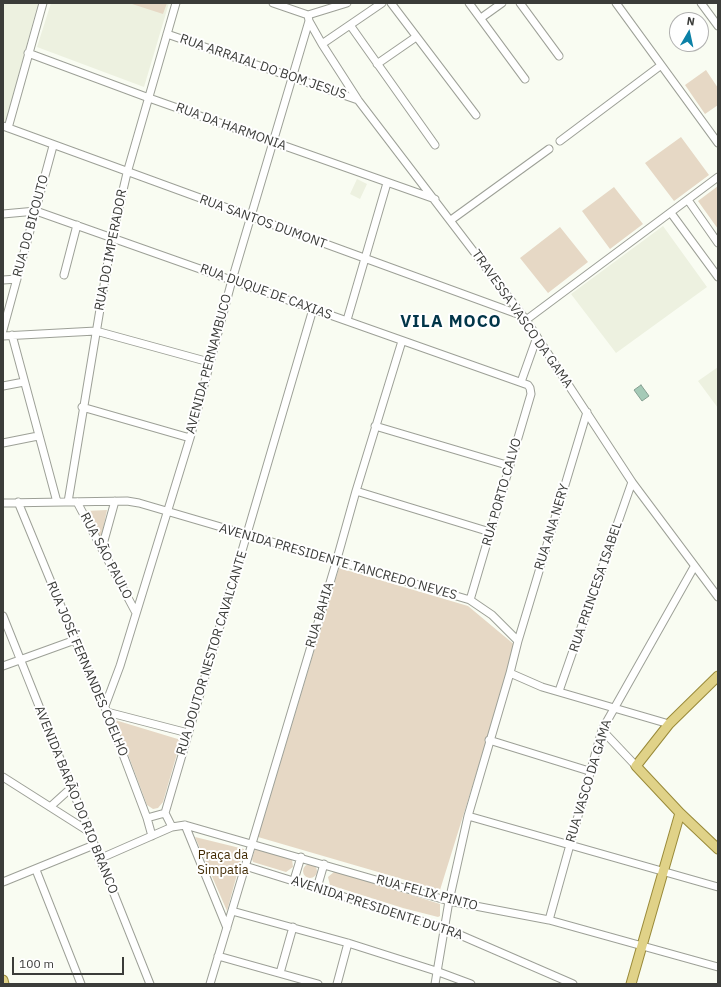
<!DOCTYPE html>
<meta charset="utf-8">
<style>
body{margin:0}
#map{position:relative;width:721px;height:987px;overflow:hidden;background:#f9fcf2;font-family:"IBM Plex Sans",sans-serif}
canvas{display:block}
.frame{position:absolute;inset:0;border:4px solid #3b3c39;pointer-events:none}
.north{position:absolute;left:669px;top:12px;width:40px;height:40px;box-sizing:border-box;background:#fff;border:1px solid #b1b1b0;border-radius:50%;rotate:9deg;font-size:11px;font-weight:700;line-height:16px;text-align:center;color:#3b3c39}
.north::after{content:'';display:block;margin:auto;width:14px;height:18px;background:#0b81a7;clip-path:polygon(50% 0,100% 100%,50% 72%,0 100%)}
.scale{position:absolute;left:12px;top:957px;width:112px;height:18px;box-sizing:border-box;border:2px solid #3b3c39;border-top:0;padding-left:5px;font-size:12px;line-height:14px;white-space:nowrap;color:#3b3c39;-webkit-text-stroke:3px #fff;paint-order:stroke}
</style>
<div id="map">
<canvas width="721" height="987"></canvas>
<div class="frame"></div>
<div class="north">N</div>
<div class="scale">100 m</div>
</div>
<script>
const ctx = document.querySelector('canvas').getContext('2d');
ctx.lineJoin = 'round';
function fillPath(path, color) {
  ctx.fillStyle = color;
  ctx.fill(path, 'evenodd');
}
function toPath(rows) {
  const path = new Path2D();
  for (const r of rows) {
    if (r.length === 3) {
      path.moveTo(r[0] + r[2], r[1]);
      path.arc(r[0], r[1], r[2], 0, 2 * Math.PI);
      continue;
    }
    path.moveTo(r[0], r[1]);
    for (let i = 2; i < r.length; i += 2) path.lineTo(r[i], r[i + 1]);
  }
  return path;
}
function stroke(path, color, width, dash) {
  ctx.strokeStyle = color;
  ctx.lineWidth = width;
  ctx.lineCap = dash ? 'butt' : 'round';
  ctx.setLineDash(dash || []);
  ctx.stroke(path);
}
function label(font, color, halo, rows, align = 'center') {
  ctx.font = font + ' "IBM Plex Sans",sans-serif';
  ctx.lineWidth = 4;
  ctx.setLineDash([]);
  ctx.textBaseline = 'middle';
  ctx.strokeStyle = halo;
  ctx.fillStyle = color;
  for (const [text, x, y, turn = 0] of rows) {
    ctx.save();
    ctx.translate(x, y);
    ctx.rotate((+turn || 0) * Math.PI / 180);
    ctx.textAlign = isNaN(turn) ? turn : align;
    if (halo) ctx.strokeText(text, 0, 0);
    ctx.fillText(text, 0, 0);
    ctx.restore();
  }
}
const built = toPath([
 [3,3,38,3,6,122,3,121],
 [51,3,169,3,144,87,37,47],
 [357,179,367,184,360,199,350,194],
 [663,226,707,287,616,353,571,294],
 [718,367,718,408,698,381]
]);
const green = toPath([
 [129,3,167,3,163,14],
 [706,70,718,88,718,105,705,114,685,85],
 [681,137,709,175,674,201,645,163],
 [718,186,718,229,698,201],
 [614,187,643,224,610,249,582,211],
 [560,227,588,262,548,293,520,258],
 [107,510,100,544,85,511],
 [339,568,468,606,516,646,440,890,258,837],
 [115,720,181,740,163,802,158,808,153,809,147,805],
 [195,837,244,849,227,911],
 [258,848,292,859,293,867,286,872,253,862,252,859,255,849],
 [310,871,7],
 [335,871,440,904,440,916,438,917,403,908,330,885,328,877]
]);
const water = toPath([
 [641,385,649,396,642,401,634,390,641,385]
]);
const minor = toPath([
 [273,3,308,15],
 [391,3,476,115],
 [469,3,525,79],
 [520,3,559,56],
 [616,3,718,143],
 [701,3,718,26],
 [308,15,309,21,322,44,358,100,526,320,632,482,718,597],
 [308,15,347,3],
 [481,18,502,3],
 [350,25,435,145],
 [167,34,358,100],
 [322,44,382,3],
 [28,53,149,98,435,199],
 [377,64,416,37],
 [3,126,523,316],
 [8,128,43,3],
 [560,141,660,66],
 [688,200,718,243],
 [671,213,718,277],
 [3,214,36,211,528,385,530,388,531,394,470,600],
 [451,220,549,149],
 [64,275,77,225],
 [3,280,17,279],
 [347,320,387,183],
 [526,320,718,177],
 [3,330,53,146],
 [12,335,57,502],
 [3,336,96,331,209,362],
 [521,382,537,337],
 [3,386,24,382],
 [82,407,190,438],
 [375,426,510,466],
 [3,443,38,436],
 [356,491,490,532],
 [18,502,75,640,107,712,147,818,152,836],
 [68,502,112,237,127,173,176,3],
 [77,502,135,611],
 [3,503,127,501,139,503,470,600,492,615,518,641,510,673,542,687,669,724],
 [102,548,115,501],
 [3,616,150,984],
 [518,641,587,412],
 [3,666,75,640],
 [559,691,632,482],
 [105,706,120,666,190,438,232,280,309,21],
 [107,712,188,733],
 [602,730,636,766],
 [489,740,589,771],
 [3,777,88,831],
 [50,807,71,788],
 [165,813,313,309],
 [468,816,718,887],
 [147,818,165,813,172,827,185,825,449,901,549,920,718,967],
 [185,825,227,928],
 [99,859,172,827],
 [245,866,444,928,573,984],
 [36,870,81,984],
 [294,880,301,857],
 [3,882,94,845],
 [317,888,324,864],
 [232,911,348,943,436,971,471,984],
 [549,920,602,730,694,567],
 [218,956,318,984],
 [280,973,293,927],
 [210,984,335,566,356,491,402,341],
 [337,984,348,943],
 [435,984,449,901,468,816,510,673]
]);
const major = toPath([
 [718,676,669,724,636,766,680,813,718,849],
 [3,980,4,984],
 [631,984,680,813]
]);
const streetNames = [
 ["RUA ARRAIAL DO BOM JESUS",263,67,19],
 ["RUA DA HARMONIA",231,127,20],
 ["RUA SANTOS DUMONT",263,222,20],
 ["RUA DO BICOUTO",31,226,-75],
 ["RUA DO IMPERADOR",111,250,-79],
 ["RUA DUQUE DE CAXIAS",266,292,20],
 ["TRAVESSA VASCO DA GAMA",522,319,55],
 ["AVENIDA PERNAMBUCO",209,364,-75],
 ["RUA PORTO CALVO",502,492,-74],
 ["RUA ANA NERY",552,527,-73],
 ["RUA SÃO PAULO",106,556,62],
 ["AVENIDA PRESIDENTE TANCREDO NEVES",338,562,16],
 ["RUA PRINCESA ISABEL",596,587,-71],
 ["RUA BAHIA",320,615,-73],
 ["RUA DOUTOR NESTOR CAVALCANTE",212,653,-73],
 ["RUA JOSÉ FERNANDES COELHO",87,669,67],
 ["RUA VASCO DA GAMA",589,781,-73],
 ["AVENIDA BARÃO DO RIO BRANCO",76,800,68],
 ["RUA FELIX PINTO",427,893,15],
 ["AVENIDA PRESIDENTE DUTRA",377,908,18]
];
const parkNames = [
 ["Praça da",223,855],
 ["Simpatia",223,870]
];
const districtNames = [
 ["VILA MOCO",451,322]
];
fillPath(built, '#edf1e0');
fillPath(green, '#e6d8c5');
fillPath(water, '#a5cab7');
stroke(water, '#859f91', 1);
stroke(minor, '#9da097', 9);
stroke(major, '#998a39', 11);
stroke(minor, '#fff', 7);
stroke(major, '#e0d288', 9);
label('13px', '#3b3c39', '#fff', streetNames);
label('13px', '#412a02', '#fff', parkNames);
ctx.letterSpacing = '1px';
label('bold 17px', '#013548', '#fff', districtNames);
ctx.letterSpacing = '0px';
</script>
